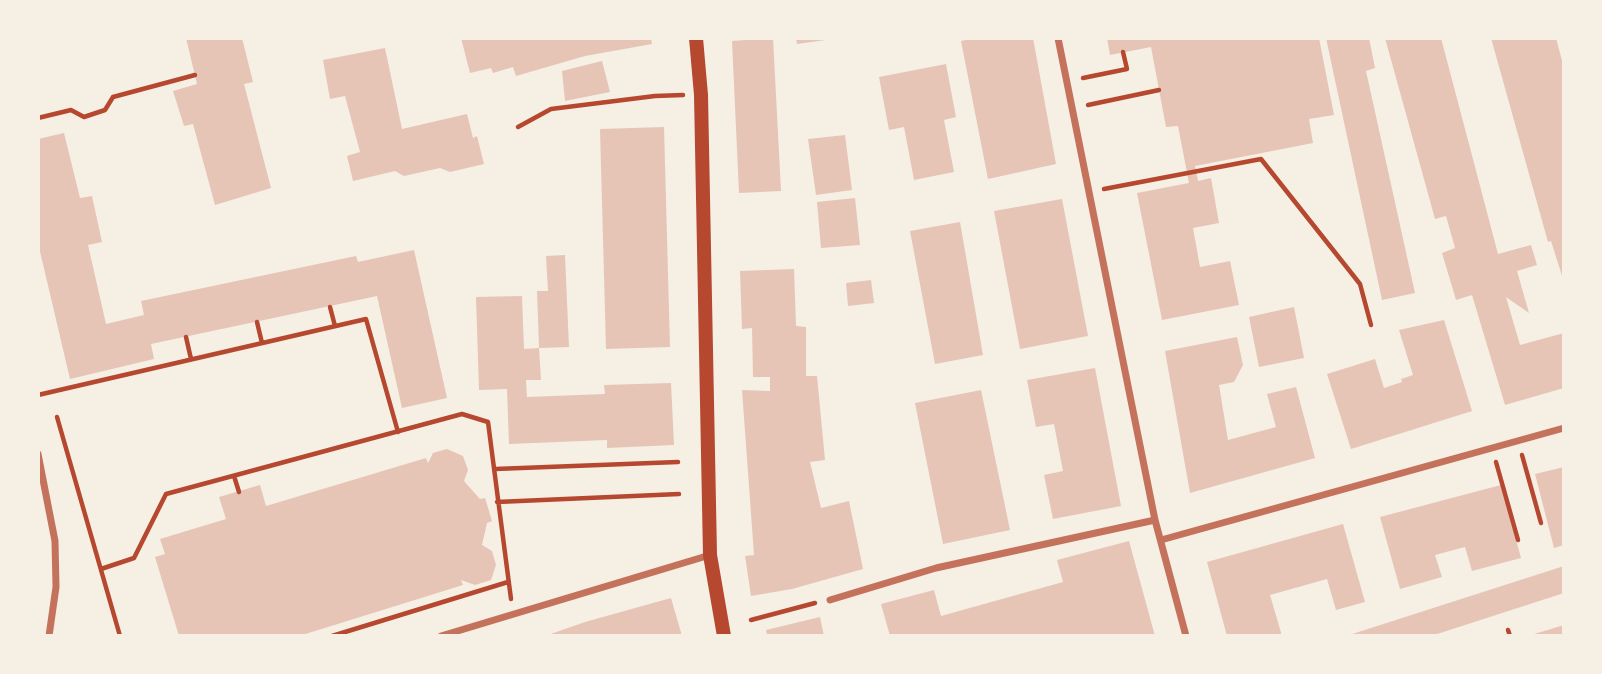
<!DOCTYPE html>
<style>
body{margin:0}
#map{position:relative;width:1602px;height:674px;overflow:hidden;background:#f6efe4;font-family:"Fira Sans",sans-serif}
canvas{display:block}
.frame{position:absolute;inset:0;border:40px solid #f6efe4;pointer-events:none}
</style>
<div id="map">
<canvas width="1602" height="674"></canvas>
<div class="frame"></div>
</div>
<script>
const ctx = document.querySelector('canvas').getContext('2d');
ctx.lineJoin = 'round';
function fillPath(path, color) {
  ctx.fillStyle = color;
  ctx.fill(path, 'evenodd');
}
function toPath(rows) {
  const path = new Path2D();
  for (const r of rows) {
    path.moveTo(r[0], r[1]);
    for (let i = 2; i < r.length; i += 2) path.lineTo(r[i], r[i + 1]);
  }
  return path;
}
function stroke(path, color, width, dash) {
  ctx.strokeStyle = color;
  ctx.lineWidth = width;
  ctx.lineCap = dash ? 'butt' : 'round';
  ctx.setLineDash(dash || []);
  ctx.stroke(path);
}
const building = toPath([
 [186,38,242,38,253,82,244,84,271,188,215,205,193,124,184,126,173,91,197,84],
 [461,38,651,38,652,44,585,56,516,76,513,67,493,73,491,68,470,73],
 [773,38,781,191,739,193,732,41],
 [796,38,826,38,826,40,797,44],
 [976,38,1033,38,1056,164,988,179,961,41],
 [1107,38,1319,38,1334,115,1309,119,1313,143,1195,166,1198,181,1211,178,1219,223,1193,228,1200,267,1230,261,1239,305,1162,320,1137,193,1189,183,1178,126,1166,127,1151,47,1110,55],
 [1326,38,1369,38,1375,68,1366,71,1415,293,1382,300],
 [1385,38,1441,38,1498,254,1531,245,1537,265,1517,271,1529,313,1506,297,1520,345,1564,333,1564,388,1505,405,1472,295,1456,300,1442,253,1455,248,1446,216,1435,219],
 [1491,38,1556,38,1564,68,1564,282,1551,241,1548,242],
 [385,48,402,129,467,114,473,138,477,136,484,164,450,172,440,168,404,176,395,171,353,181,347,156,360,152,345,96,330,99,323,60],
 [602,61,610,92,565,101,562,71],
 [946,64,956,117,944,120,954,172,914,180,904,127,889,130,879,77],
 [664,127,670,347,606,349,600,129],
 [64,133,80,198,92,196,102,242,88,245,106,324,144,315,141,301,356,256,358,262,414,250,447,398,402,408,377,296,151,344,154,359,70,379,38,243,38,139],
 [845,135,852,190,816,195,808,139],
 [855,198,860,245,821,248,817,202],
 [1062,199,1088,336,1020,349,994,211],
 [960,222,983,355,935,364,910,231],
 [565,255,569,347,539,348,541,380,526,380,527,397,605,394,604,385,671,383,674,445,607,448,607,440,509,444,507,389,479,390,476,297,522,296,524,349,539,348,537,291,548,291,546,256],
 [794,269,796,326,806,327,806,376,817,376,825,460,810,462,821,508,849,501,863,569,792,589,751,596,745,556,754,555,742,390,770,391,770,377,753,377,752,328,742,329,740,271],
 [871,280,874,303,848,306,846,283],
 [1294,307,1304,358,1259,367,1249,317],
 [1444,320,1472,411,1351,449,1327,374,1375,359,1384,388,1402,382,1401,379,1413,375,1399,330],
 [1237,337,1243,365,1234,382,1219,385,1228,440,1276,427,1267,394,1296,387,1315,458,1190,493,1165,351],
 [1095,368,1121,506,1053,519,1044,475,1063,471,1054,424,1036,427,1027,380],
 [981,390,1010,530,943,544,915,403],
 [447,449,463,456,468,470,464,481,480,499,485,498,492,521,487,523,482,545,492,551,496,565,491,580,475,585,461,580,463,585,299,636,179,636,155,557,165,554,160,539,226,519,219,497,260,485,266,506,426,458,428,463,433,453],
 [1564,467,1564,545,1554,548,1535,474],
 [1501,485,1521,558,1472,571,1465,547,1435,555,1442,577,1400,589,1380,517],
 [1343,524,1365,602,1336,610,1327,579,1270,595,1282,636,1227,636,1207,562],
 [1129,541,1155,636,890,636,881,604,934,590,941,616,1063,582,1057,560],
 [1564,566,1564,593,1431,636,1346,636],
 [671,598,682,636,545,636,585,622],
 [820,617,824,636,767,636,766,630],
 [1564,625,1564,636,1531,636,1531,635]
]);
const path = toPath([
 [1083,78,1127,69,1123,52],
 [1088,105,1159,90],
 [38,118,71,110,84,117,105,110,113,97,195,75],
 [518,127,551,109,655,96,683,95],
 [1104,189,1261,159,1360,284,1371,325],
 [330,307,335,326],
 [257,322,262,343],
 [186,337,191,359],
 [38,395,366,319,398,432],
 [57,417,120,636],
 [1522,455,1541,523],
 [1496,462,1518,540],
 [495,469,678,462],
 [234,476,239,492],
 [497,502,679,494],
 [101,569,134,558,166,494,462,414,488,422,511,599],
 [751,620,815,603],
 [1508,630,1510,636],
 [332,636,508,582]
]);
const minor = toPath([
 [1058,38,1155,520,1186,636],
 [38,454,55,541,56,587,49,636],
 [1161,540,1564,428],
 [830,600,936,568,1155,520],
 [441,636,710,555]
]);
const secondary = toPath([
 [696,38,701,95,710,555,724,636]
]);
fillPath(building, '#e6c5b7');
stroke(path, '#b5482f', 4.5);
stroke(minor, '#c5725c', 7);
stroke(secondary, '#b5482f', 14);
</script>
